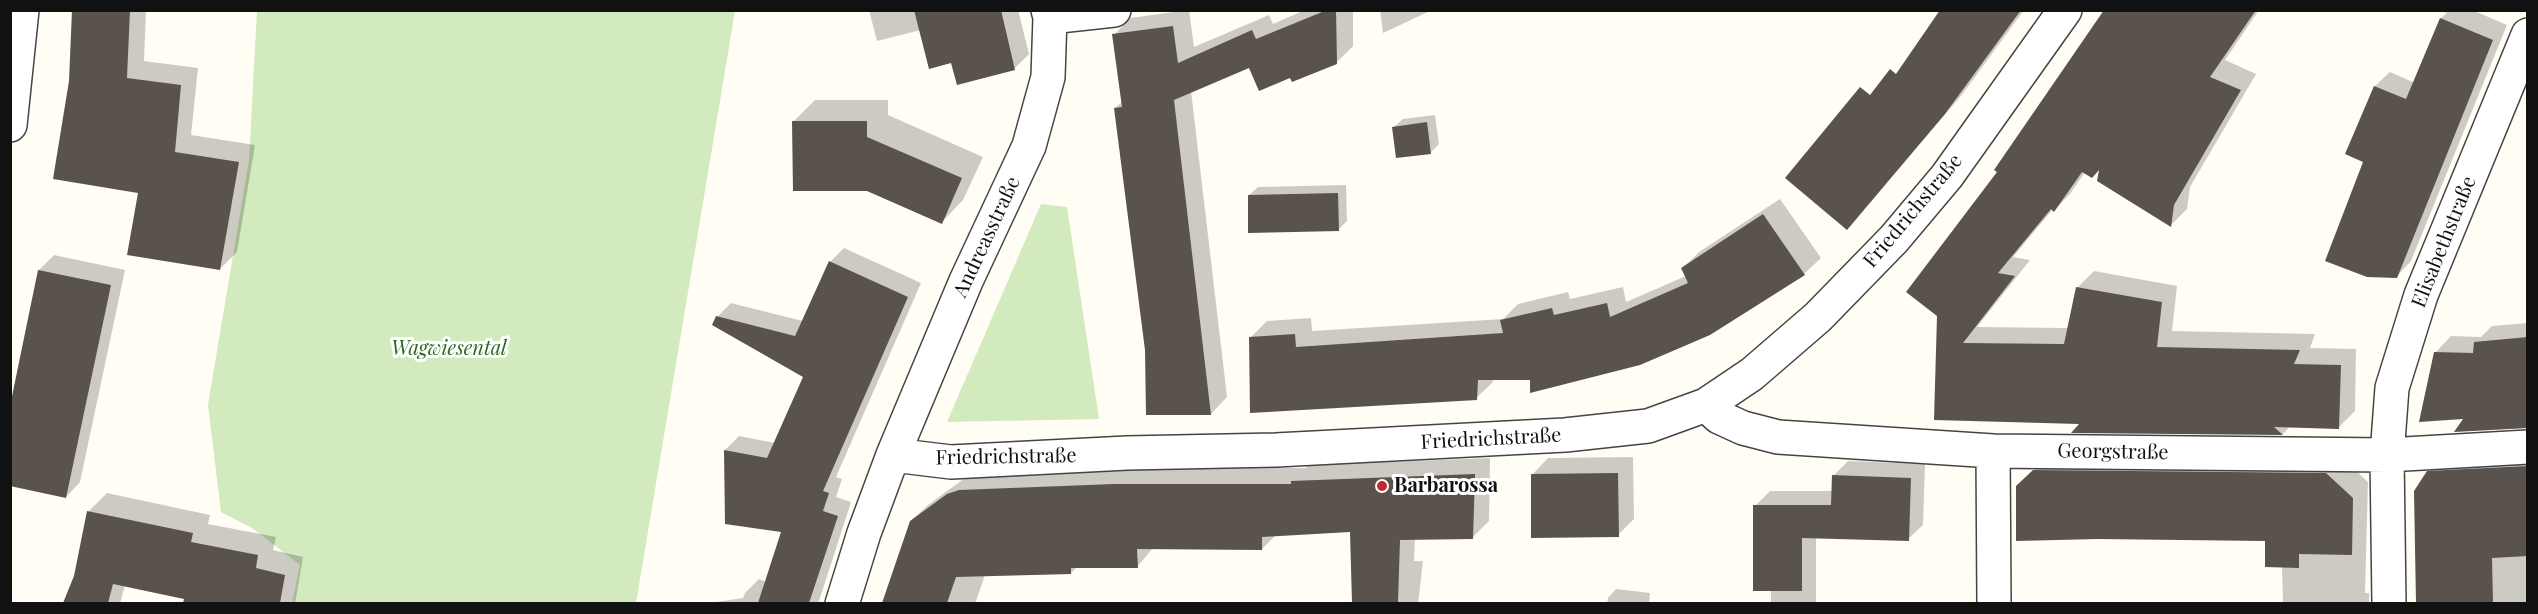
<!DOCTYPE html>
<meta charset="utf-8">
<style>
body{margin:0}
#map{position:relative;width:2538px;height:614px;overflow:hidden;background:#fffdf4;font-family:"Playfair Display",serif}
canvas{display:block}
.frame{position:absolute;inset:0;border:12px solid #111;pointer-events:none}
</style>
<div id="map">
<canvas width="2538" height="614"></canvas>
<div class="frame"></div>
</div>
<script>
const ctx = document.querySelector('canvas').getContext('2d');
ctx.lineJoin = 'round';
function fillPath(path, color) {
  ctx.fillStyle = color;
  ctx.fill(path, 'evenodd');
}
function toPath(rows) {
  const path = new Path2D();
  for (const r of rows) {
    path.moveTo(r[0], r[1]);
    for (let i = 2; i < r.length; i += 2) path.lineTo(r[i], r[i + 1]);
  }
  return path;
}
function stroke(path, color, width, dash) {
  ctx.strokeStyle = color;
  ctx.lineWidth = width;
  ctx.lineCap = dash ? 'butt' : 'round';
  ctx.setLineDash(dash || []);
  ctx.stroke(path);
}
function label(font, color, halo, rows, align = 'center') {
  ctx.font = font + ' "Playfair Display",serif';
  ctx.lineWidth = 6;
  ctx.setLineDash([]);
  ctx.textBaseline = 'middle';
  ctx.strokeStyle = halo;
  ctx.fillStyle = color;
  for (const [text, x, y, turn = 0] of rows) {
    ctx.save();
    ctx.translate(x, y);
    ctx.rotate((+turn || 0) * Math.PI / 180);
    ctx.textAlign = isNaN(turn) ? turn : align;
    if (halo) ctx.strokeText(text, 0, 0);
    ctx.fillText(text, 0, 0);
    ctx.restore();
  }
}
const green = toPath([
 [257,11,735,11,636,603,292,603,300,565,252,528,221,512,208,405,249,160],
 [1041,204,1067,207,1099,419,947,422]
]);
const shadow = toPath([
 [74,10,146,10,144,61,198,68,191,135,255,145,237,252,220,269,140,192,71,81],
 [869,10,1018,10,1029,54,1015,68,958,83,952,61,921,30,877,41],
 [1189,10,1194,47,1269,15,1273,24,1305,10,1353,10,1353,46,1336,63,1291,76,1250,66,1191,91,1227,397,1211,414,1146,350,1115,108,1123,101,1114,35,1130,18],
 [1380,10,1432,10,1383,33],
 [1942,10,2024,10,1961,96,1847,228],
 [2136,10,2259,10,2225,60,2256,74,2190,187,2187,209,2171,225,2101,167,2085,172,2070,194,2054,210,2053,209,2013,257,2030,260,1977,327,2069,328,2077,288,2094,271,2177,286,2172,331,2315,334,2310,348,2356,349,2355,411,2338,428,2290,426,2283,434,2074,432,2083,423,1936,418,1939,316],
 [2435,10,2472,10,2507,25,2411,261,2397,276,2364,162,2347,154,2375,86,2390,72,2415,83,2441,18,2447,13],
 [815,100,888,100,888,115,983,157,963,200,942,222,793,122],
 [1435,115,1439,144,1431,152,1394,127,1403,119],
 [1346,185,1347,221,1338,230,1249,195,1258,187],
 [1780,199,1821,258,1804,274,1531,379,1493,378,1493,382,1476,398,1251,337,1267,321,1311,318,1312,331,1503,319,1518,304,1568,292,1570,299,1623,287,1626,302,1686,276,1683,268,1699,252],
 [844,248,921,283,836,477,842,479,836,497,851,502,818,604,702,604,743,598,745,593,759,579,766,582,783,530,725,450,739,436,775,443,805,377,717,317,731,303,803,321,830,262],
 [54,255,125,270,80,482,66,497,39,270],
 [2528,323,2528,427,2465,418,2435,353,2451,336,2481,337,2492,326],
 [2528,451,2528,604,2417,604,2416,491,2429,472,2445,456],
 [2050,455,2342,458,2368,482,2365,593,2369,593,2369,604,2283,604,2282,566,2267,539,2018,487],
 [1633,457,1634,519,1618,535,1532,475,1548,458],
 [1490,458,1489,521,1472,538,1415,539,1414,561,1423,561,1418,604,1354,604,1352,530,1276,535,1262,549,1153,548,1137,567,1077,567,1071,573,985,575,975,604,883,604,911,521,928,505,965,478,976,475,1131,468,1306,468,1309,465],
 [1848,461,1925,464,1923,525,1908,539,1816,537,1816,604,1771,604,1771,590,1755,506,1770,491,1833,491,1833,476],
 [107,493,210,515,208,524,276,537,273,550,303,557,295,604,184,604,186,598,125,585,120,604,64,604,75,577,89,511],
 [1616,589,1650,593,1649,604,1607,604,1608,598]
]);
const building = toPath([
 [72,10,130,10,127,78,181,85,175,152,239,162,220,270,127,255,138,193,53,179,69,81],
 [914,10,1001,10,1015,70,957,85,951,63,929,69],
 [1327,10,1336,10,1337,64,1292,82,1290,78,1259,91,1249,68,1174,100,1211,415,1146,415,1145,350,1114,108,1122,107,1112,34,1173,26,1178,63,1252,30,1256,39],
 [1940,10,2021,10,1945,114,1847,230,1785,178,1860,87,1870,95,1890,69,1896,74],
 [2104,10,2256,10,2210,77,2241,90,2174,205,2171,227,2097,181,2099,170,2092,178,2082,172,2054,212,2051,209,1998,273,2015,276,1963,343,2064,344,2076,287,2162,302,2157,347,2300,350,2294,364,2341,365,2339,429,2274,427,2283,435,2071,433,2079,424,1934,420,1937,316,1906,292,1997,172,1994,170],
 [2440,18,2493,40,2397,278,2367,277,2325,261,2363,162,2345,154,2374,86,2406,99],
 [792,121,867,121,867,137,962,178,942,224,867,191,793,191],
 [1427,122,1431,154,1396,158,1392,127],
 [1338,193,1339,231,1248,233,1248,195],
 [1763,214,1805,275,1710,335,1640,365,1530,393,1530,380,1478,380,1477,400,1250,413,1249,337,1295,334,1296,347,1503,333,1500,320,1552,308,1554,315,1607,303,1610,317,1688,283,1681,268],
 [829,261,908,297,823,491,829,493,823,511,838,516,809,603,758,603,781,532,725,524,724,450,767,458,803,377,712,325,716,316,795,336],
 [38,270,111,285,66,498,10,486,10,406],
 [2528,337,2528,428,2454,432,2463,419,2419,422,2434,352,2473,353,2474,342],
 [2528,466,2528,556,2492,558,2493,603,2416,603,2414,491,2427,471],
 [2033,470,2326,473,2353,498,2352,555,2299,554,2299,568,2265,567,2265,541,2098,539,2016,541,2016,486],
 [1618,473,1619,537,1531,538,1531,474],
 [1475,474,1473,539,1400,540,1398,603,1352,603,1350,532,1262,537,1262,550,1137,549,1138,568,1071,568,1071,574,956,577,947,603,882,603,910,521,947,494,959,490,1114,484,1291,484,1291,481],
 [1832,475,1911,478,1909,541,1802,538,1802,591,1753,591,1753,505,1831,505],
 [87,511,193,533,191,542,258,555,256,568,285,575,280,603,183,603,184,599,113,584,108,603,63,603,74,576]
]);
const street = toPath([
 [1050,17,1114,10],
 [10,125,22,10],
 [1706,405,1719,417,1743,428,1778,437,1993,451,2387,455,2528,447],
 [1993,451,1994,604],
 [893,455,951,462,1127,453,1276,450,1565,435,1648,426,1706,405,1752,374,1818,317,1894,239,1947,176,2065,10],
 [842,604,864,533,893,455,966,281,1029,146,1048,77,1050,17,1048,10],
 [2389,604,2387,455,2392,388,2421,295,2528,35]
]);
const markers = [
 [1382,486,6,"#c02a29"]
];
const streetNames = [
 ["Friedrichstraße",1913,211,-50],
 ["Andreasstraße",987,237,-65],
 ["Elisabethstraße",2444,242,-68],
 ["Friedrichstraße",1491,439,-3],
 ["Georgstraße",2113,452,1],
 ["Friedrichstraße",1006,457,-1]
];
const parkNames = [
 ["Wagwiesental",449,349]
];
const poiNames = [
 ["Barbarossa",1394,486]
];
fillPath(green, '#d2eabd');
fillPath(shadow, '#0003');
fillPath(building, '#59524d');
stroke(street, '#444', 36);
stroke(street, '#fff', 33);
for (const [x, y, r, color] of markers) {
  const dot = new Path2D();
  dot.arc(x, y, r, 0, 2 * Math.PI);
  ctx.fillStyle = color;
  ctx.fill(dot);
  stroke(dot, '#fff', 2);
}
label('20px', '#111', '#fff', streetNames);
label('italic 20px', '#2c6920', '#fff', parkNames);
label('bold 20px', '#111', '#fff', poiNames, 'left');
</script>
